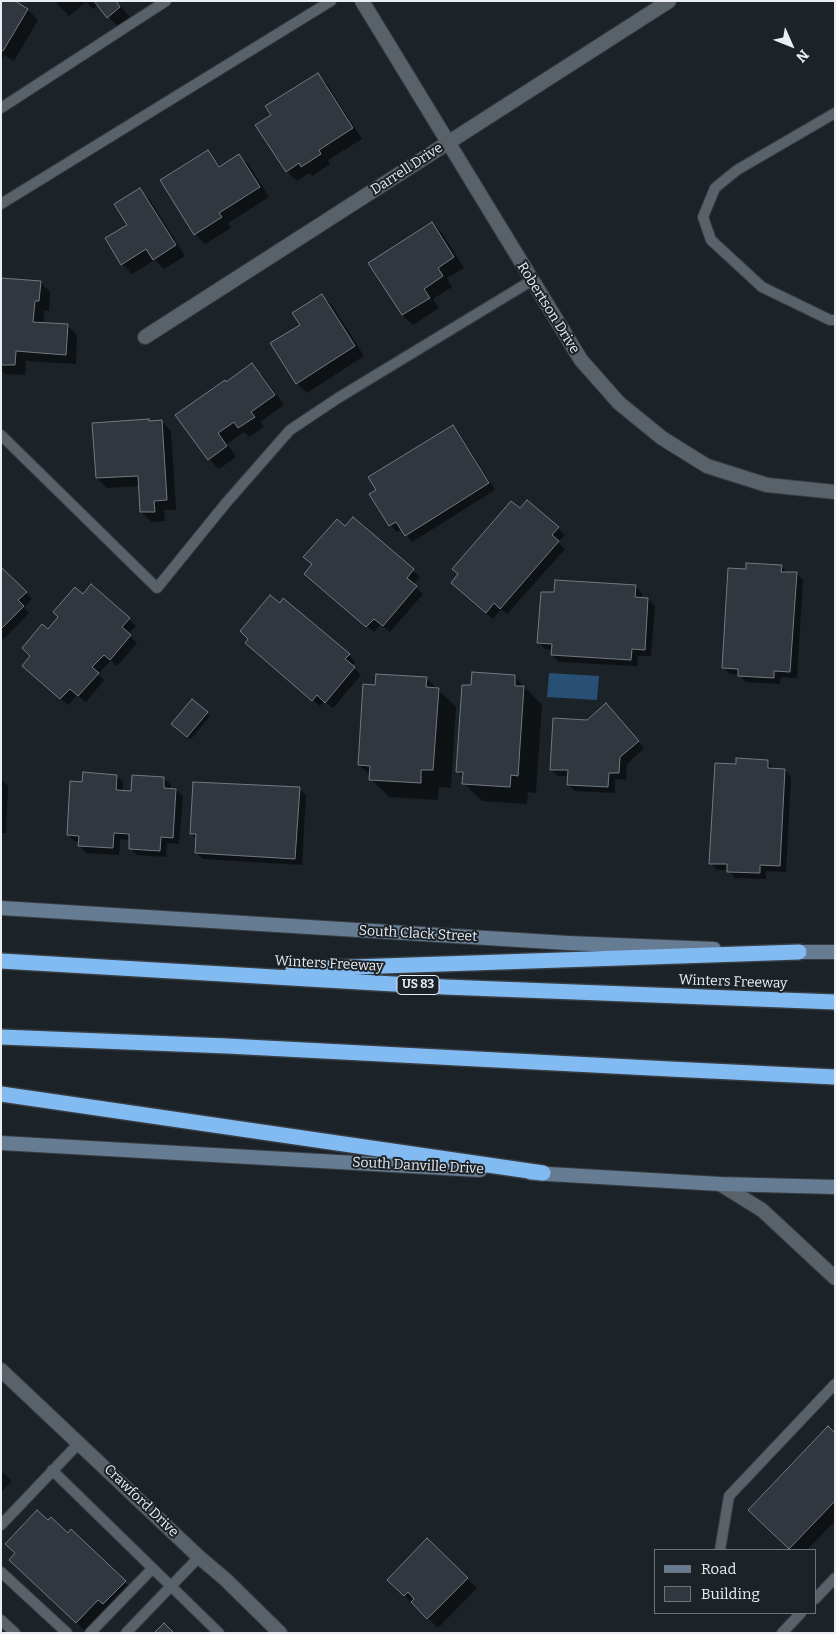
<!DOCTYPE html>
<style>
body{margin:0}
#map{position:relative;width:836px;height:1634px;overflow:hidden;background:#1b2228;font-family:Bitter,serif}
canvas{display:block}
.frame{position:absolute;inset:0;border:2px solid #eaeef3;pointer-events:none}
.legend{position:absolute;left:654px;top:1549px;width:162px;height:65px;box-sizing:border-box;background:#1b2228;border:1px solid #6e7479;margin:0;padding:6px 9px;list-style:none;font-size:15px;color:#eaeef3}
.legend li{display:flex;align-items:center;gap:10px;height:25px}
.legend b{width:25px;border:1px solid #6e7479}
.north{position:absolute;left:766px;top:20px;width:50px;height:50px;-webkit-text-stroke:4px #1b2228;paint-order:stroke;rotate:134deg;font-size:14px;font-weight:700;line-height:20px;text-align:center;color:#eaeef3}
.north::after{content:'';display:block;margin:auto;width:18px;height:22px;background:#eaeef3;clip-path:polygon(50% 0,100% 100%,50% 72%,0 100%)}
</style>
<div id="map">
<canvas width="836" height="1634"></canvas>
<div class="frame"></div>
<ul class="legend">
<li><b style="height:6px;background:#657c92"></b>Road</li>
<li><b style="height:14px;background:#30373f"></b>Building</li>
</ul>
<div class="north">N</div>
</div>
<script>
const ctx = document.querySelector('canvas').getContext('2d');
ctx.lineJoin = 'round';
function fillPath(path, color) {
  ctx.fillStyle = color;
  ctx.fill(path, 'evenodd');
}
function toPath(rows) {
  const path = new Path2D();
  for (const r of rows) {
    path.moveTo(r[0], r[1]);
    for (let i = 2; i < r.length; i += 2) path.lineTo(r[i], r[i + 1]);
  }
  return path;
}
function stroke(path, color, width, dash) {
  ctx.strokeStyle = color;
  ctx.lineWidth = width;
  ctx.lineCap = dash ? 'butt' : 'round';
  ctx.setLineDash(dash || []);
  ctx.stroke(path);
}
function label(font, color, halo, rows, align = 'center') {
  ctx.font = font + ' Bitter,serif';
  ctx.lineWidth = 4;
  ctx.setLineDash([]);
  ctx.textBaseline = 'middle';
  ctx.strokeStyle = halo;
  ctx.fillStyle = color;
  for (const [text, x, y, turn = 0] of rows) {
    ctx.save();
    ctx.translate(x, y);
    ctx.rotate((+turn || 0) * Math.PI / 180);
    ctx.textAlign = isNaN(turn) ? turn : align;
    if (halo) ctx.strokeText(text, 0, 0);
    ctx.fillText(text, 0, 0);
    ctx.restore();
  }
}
const water = toPath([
 [549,673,599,676,597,700,547,697]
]);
const shadow = toPath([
 [1,1,12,1,28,10,38,20,14,61,4,55,1,60],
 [55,1,116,1,130,17,118,27,98,5,93,9,86,2,69,16],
 [317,74,327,84,362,139,328,160,330,164,312,176,309,173,297,181,286,171,273,115],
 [208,152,221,167,239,155,249,165,269,197,228,223,231,228,205,244,195,234],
 [140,190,150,200,185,256,164,269,155,260,132,274,122,264,107,239,128,225],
 [432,223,442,233,464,268,447,278,452,287,433,299,439,308,413,325,402,315],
 [1,280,40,282,50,292,49,311,44,310,44,324,67,325,77,335,76,364,26,361,25,375,5,374,1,370],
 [322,295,332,305,364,356,307,393,297,383,301,325],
 [251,365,262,375,284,405,260,422,264,427,249,437,244,432,227,444,236,457,219,469,209,459,177,415],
 [161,421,171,431,176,510,164,510,165,521,152,522,141,512,140,486,107,488,97,478],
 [452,426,459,433,495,490,412,542,402,529,397,532,390,525],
 [527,502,565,535,558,542,565,549,507,614,501,609,493,619,459,590],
 [353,519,420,577,413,585,423,594,390,632,381,624,374,632,313,580],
 [781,567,788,573,796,573,803,580,797,678,781,677,780,684,746,682,739,675,730,674,723,668,747,571],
 [1,569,32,599,24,608,29,613,1,642],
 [91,586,136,626,128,634,137,643,117,666,111,660,98,674,104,680,86,702,77,695,68,705,30,672,48,631],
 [635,586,642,593,642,599,648,599,655,606,651,656,638,656,637,666,559,662,552,655,552,650,545,649,539,642,555,594],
 [280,605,349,655,355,662,352,666,361,675,333,708,324,701,320,706,253,650],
 [515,677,542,705,536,793,528,792,527,804,482,801,464,783,464,778,458,771],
 [426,678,456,707,451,788,439,787,438,800,389,797,371,779,371,776,359,765,376,686],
 [193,701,210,716,191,739,176,727],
 [612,712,644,748,627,764,626,780,615,779,615,793,575,791,568,785,569,776,558,776,551,769,587,721],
 [768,761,774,770,785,770,791,777,786,872,766,871,766,879,735,878,728,870,717,870,710,863,737,766],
 [117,776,123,782,123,792,132,793,164,778,171,785,170,789,176,790,183,797,179,844,167,843,166,857,137,855,130,848,130,840,120,839,119,855,86,853,80,846,80,842,75,841,68,835,83,783],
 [1,779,8,786,6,833,1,833],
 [299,789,306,795,302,865,203,859,196,853,197,840,191,834],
 [835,1434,835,1521,807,1550,792,1550,760,1520],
 [1,1471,12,1481,1,1492],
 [48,1522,68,1534,135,1591,86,1632,21,1570,16,1554],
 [427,1540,477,1588,438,1628,389,1580]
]);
const building = toPath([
 [1,1,15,1,28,9,3,51,1,50,1,1],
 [94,1,116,1,120,7,107,18,94,1],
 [318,73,353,128,319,150,321,154,301,167,299,163,286,172,255,125,271,115,265,106,318,73],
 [208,150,219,167,239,154,260,187,219,213,222,217,194,235,160,180,208,150],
 [140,188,176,245,153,260,146,249,121,265,105,238,127,225,114,204,140,188],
 [432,222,454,257,438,268,443,276,424,289,430,298,402,315,368,263,432,222],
 [1,278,41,281,39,301,35,301,33,322,68,324,66,355,16,351,15,365,1,365,1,278],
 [322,294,355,346,296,384,270,343,300,325,292,313,322,294],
 [252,363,275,395,251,412,255,417,238,428,234,422,218,433,227,446,208,460,175,415,225,380,226,382,252,363],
 [149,419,149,421,162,420,167,500,154,501,155,512,140,512,138,476,96,478,92,423,149,419],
 [453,425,489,483,405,536,396,522,389,526,369,494,376,490,368,477,453,425],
 [527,500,559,527,552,535,559,541,500,609,494,603,486,613,451,583,458,574,452,569,511,501,520,508,527,500],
 [353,517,414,569,407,578,417,586,383,626,374,619,366,627,304,574,312,564,303,557,337,519,345,526,353,517],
 [746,563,782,565,781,572,797,572,790,672,774,671,774,678,738,676,738,669,722,668,728,568,746,569,746,563],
 [1,567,27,592,18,600,24,606,1,629,1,567],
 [555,580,636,585,635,597,648,598,645,650,632,649,631,660,551,655,552,644,537,643,541,592,554,592,555,580],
 [91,584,130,618,122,627,131,635,110,660,104,655,92,667,99,673,78,696,70,689,60,699,22,666,30,656,22,648,42,624,48,629,58,617,53,612,75,587,83,594,91,584],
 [270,595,280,603,283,598,350,654,345,659,355,667,325,703,317,695,312,701,245,643,248,639,240,631,270,595],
 [472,672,515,675,515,686,524,686,518,776,511,775,510,787,462,784,463,772,456,772,462,685,471,685,472,672],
 [376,674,427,677,426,687,439,688,433,770,421,770,421,783,369,780,370,766,358,765,363,684,375,685,376,674],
 [192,699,208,712,187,737,171,724,192,699],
 [606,703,639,741,620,757,619,773,609,773,608,787,567,785,568,770,550,770,553,718,587,720,606,703],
 [736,758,768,760,768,768,785,769,780,866,760,865,760,873,727,872,727,864,709,864,715,763,736,764,736,758],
 [83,772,117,775,116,790,131,791,132,775,164,777,164,788,176,789,173,838,161,837,160,851,129,849,129,834,114,833,113,848,78,846,79,836,67,835,70,781,82,782,83,772],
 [193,782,300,787,295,859,195,853,196,834,190,834,193,782],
 [828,1426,835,1433,835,1501,789,1549,748,1510,828,1426],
 [37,1510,48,1520,51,1517,68,1533,71,1529,126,1581,103,1604,98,1600,76,1623,9,1560,15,1553,5,1544,37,1510],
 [427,1538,468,1578,427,1619,411,1602,414,1599,408,1592,404,1596,387,1580,427,1538],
 [164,1623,174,1633,154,1633,164,1623]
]);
const service = toPath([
 [1,108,166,1],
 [835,113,737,170,715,188,703,217,711,240,762,287,830,320,835,320],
 [1,204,331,1],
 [1,435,157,588,226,503,290,430,338,398,531,281],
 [52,1470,219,1633],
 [1,1525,79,1443],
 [720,1550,729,1496,835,1384],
 [1,1572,67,1633],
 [815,1599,835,1578],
 [1,1620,15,1633],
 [90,1633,152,1569],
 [126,1633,199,1557],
 [782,1633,801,1613]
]);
const minor = toPath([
 [362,1,581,360,619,403,662,438,707,466,767,485,835,492],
 [145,337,669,1],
 [720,1184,762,1210,835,1278],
 [1,1370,199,1557,225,1579,280,1633]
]);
const secondary = toPath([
 [1,908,568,943,714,949],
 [788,952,835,952],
 [1,1143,480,1170],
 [531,1173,720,1184,835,1187]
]);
const motorway = toPath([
 [1,961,445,987,835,1002],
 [293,969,799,952],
 [1,1037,227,1046,670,1069,835,1077],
 [1,1094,543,1173]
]);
const shields = [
 [418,985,42]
];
const shieldNames = [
 ["US 83",418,985]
];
const streetNames = [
 ["Darrell Drive",407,169,-33],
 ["Robertson Drive",548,308,58],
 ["South Clack Street",418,934,3],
 ["Winters Freeway",329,964,3],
 ["Winters Freeway",733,982,2],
 ["South Danville Drive",418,1166,3],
 ["Crawford Drive",141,1501,44]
];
fillPath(water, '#284f74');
fillPath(shadow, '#0007');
fillPath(building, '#30373f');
stroke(building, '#727a82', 1);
stroke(service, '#383d43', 12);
stroke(minor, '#383d43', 16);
stroke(secondary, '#383d43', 16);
stroke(motorway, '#383d43', 18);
stroke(service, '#596169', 10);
stroke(minor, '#596169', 14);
stroke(secondary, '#657c92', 14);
stroke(motorway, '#82bbf2', 15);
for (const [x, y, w] of shields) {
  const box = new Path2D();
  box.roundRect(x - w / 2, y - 9.5, w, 19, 4);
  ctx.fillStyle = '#1b2228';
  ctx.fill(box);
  stroke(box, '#eaeef3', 1);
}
label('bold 12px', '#eaeef3', null, shieldNames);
label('14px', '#eaeef3', '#1b2228', streetNames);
</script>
